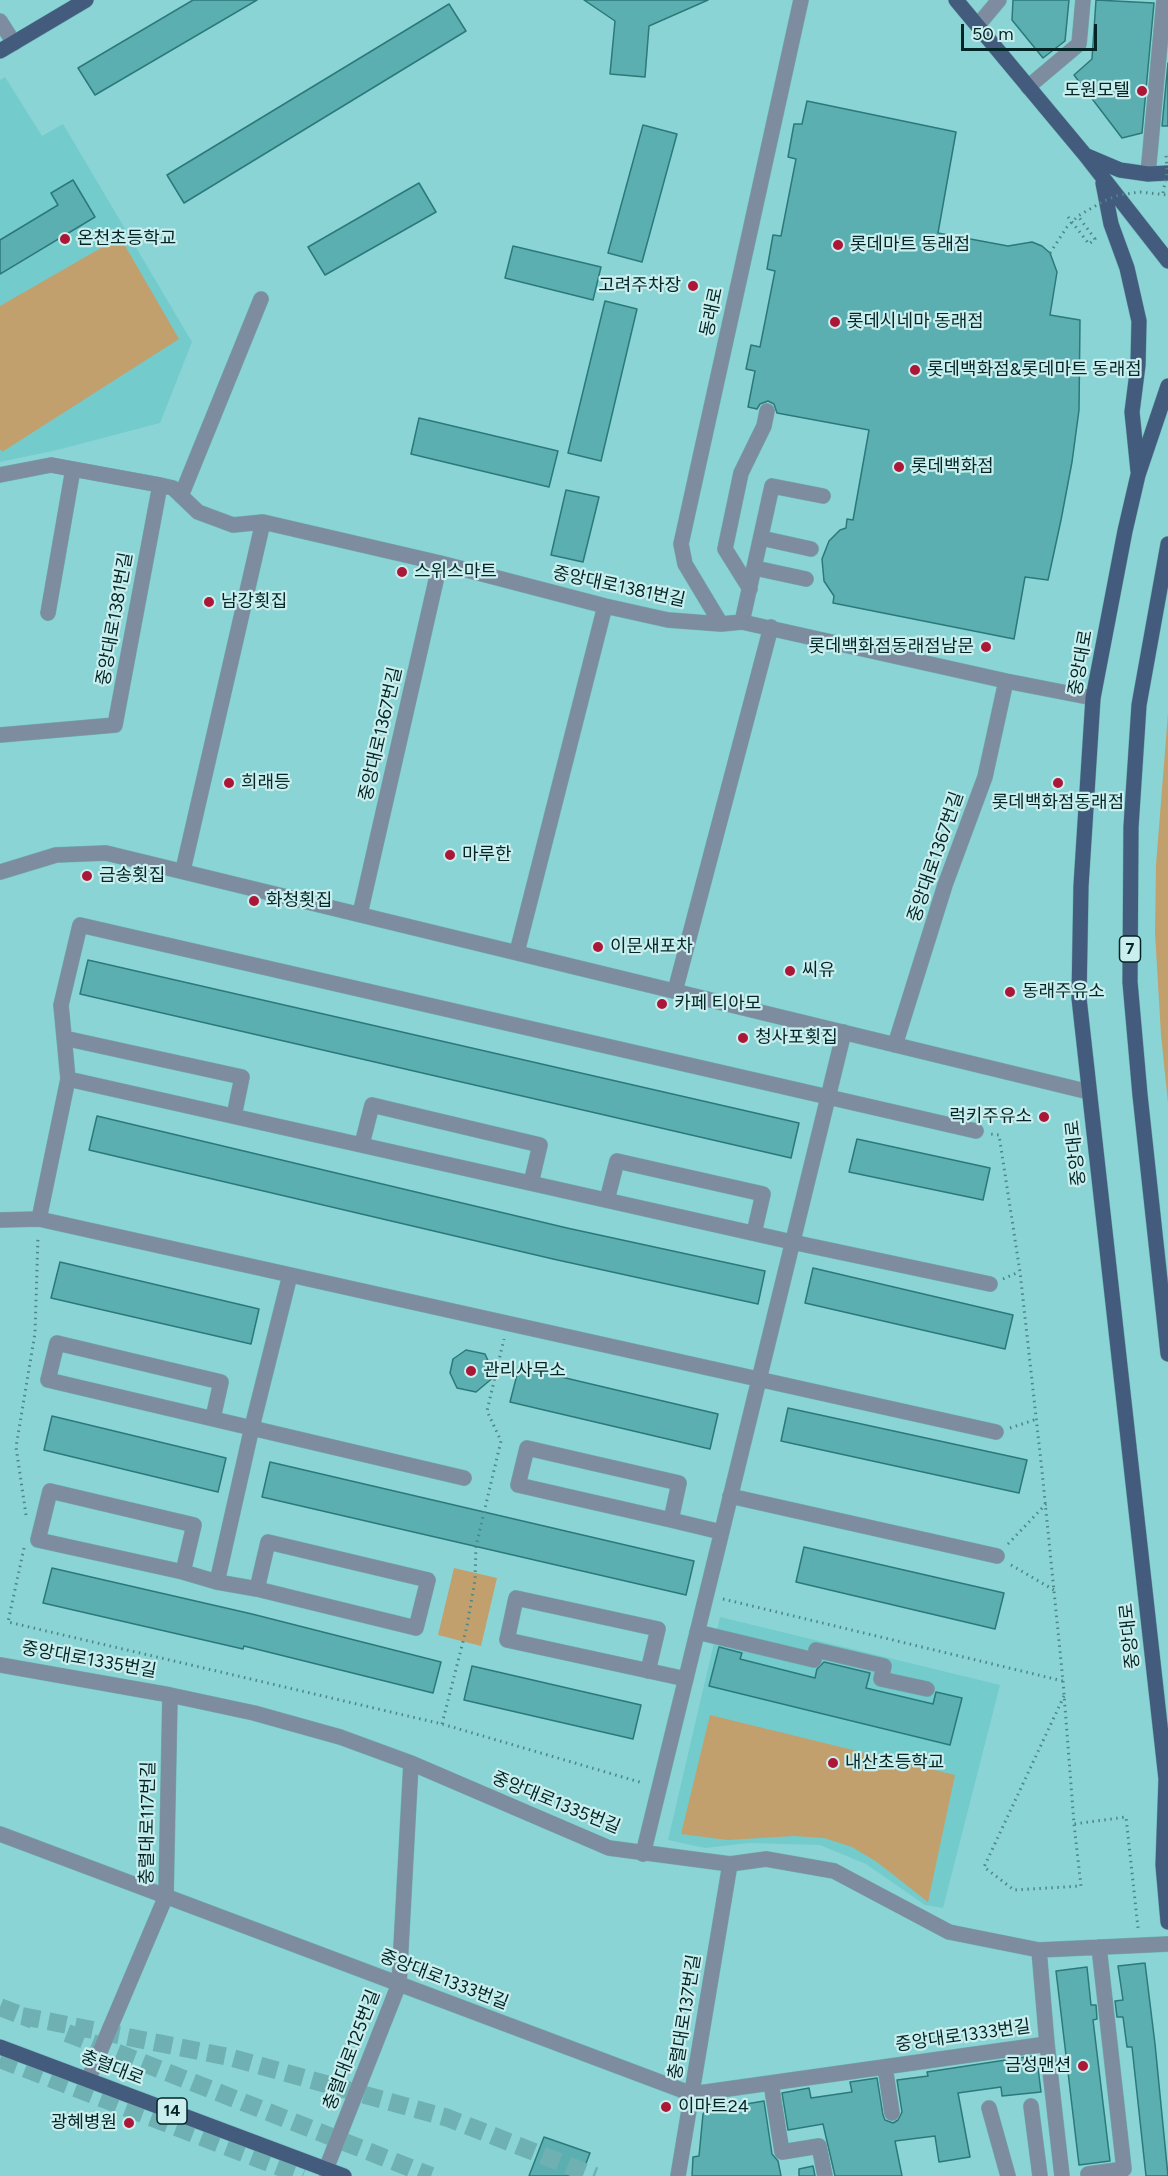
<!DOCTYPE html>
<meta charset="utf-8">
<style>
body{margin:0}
#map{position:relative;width:1168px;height:2176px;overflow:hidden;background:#8ad4d5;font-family:Figtree,sans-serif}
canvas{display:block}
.scale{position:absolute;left:961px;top:24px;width:136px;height:27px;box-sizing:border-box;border:3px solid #042526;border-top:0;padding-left:8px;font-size:18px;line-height:21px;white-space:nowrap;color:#042526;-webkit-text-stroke:4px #caeeee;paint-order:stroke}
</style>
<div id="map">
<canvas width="1168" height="2176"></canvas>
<div class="scale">50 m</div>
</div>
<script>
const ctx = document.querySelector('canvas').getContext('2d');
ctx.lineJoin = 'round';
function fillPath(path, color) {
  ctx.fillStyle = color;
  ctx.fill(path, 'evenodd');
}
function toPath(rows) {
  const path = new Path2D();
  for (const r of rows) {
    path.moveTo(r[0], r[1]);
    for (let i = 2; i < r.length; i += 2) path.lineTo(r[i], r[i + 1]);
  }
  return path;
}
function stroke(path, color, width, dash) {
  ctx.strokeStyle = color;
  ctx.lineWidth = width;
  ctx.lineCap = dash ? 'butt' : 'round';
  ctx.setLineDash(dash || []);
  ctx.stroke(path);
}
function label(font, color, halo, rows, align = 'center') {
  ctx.font = font + ' Figtree,"Noto Sans KR",sans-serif';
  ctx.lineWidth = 4.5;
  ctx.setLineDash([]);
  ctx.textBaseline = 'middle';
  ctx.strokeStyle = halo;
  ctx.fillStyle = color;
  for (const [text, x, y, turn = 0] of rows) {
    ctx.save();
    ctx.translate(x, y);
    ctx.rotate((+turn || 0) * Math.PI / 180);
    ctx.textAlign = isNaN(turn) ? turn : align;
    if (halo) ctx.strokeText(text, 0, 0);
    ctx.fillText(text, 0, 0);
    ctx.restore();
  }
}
const built = toPath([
 [5,77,42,136,63,124,192,342,160,423,57,450,0,462,0,80],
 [720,1617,1000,1685,943,1908,925,1905,866,1864,820,1845,749,1843,705,1848,668,1840]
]);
const green = toPath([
 [120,237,179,339,2,452,0,449,0,306],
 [1168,713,1168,1103,1161,1035,1155,933,1156,865],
 [454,1568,497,1578,481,1646,438,1635],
 [710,1715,955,1775,928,1902,877,1862,852,1847,824,1838,794,1836,727,1840,681,1834]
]);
const building = toPath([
 [193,0,257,0,95,95,78,68,193,0],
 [584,0,708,0,649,26,645,77,610,74,615,21,584,0],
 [1013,0,1069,0,1065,41,1043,58,1012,20,1013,0],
 [1096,0,1154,3,1142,133,1122,138,1074,75,1092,59,1096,0],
 [449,4,466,31,184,203,167,175,449,4],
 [1168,63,1168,126,1162,126,1168,63],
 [807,101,956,132,938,233,1008,246,1032,242,1042,246,1050,253,1057,272,1050,315,1080,320,1079,410,1072,462,1061,520,1048,580,1025,577,1014,639,833,603,834,596,824,581,822,559,829,541,840,530,846,528,847,519,853,520,869,430,777,413,774,404,768,401,760,404,757,409,748,407,755,371,746,369,751,345,760,347,775,271,767,269,773,235,781,236,796,159,788,157,794,124,802,124,807,101],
 [643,125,677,134,642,262,608,253,643,125],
 [73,180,95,217,0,274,0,240,58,205,51,193,73,180],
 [419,183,436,212,325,275,308,247,419,183],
 [513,246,601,267,593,300,505,278,513,246],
 [605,301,637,309,601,461,568,453,605,301],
 [419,418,558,451,549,487,411,454,419,418],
 [566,490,599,497,583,562,551,555,566,490],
 [88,960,799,1123,791,1158,80,994,88,960],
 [97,1116,567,1228,765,1271,758,1304,553,1259,89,1150,97,1116],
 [857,1139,990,1168,983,1200,849,1172,857,1139],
 [60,1262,259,1309,251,1344,51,1298,60,1262],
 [813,1268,1013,1315,1005,1349,805,1303,813,1268],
 [466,1350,485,1354,495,1376,476,1392,457,1388,450,1373,453,1359,466,1350],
 [519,1367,718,1414,710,1449,510,1402,519,1367],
 [788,1408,1027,1460,1019,1493,781,1441,788,1408],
 [52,1416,226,1458,218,1492,44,1450,52,1416],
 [270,1462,694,1561,686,1595,262,1497,270,1462],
 [804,1547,1004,1593,995,1629,796,1582,804,1547],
 [52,1568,252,1614,441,1662,433,1693,244,1646,243,1649,43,1603,52,1568],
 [719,1647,742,1653,740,1659,815,1678,817,1669,824,1662,870,1673,866,1688,933,1704,936,1692,962,1698,950,1745,709,1686,719,1647],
 [472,1666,641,1705,633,1739,464,1700,472,1666],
 [1145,1963,1155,2044,1168,2176,1146,2176,1132,2047,1127,2047,1123,2017,1117,2017,1115,2001,1123,2000,1118,1966,1145,1963],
 [1087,1967,1091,2005,1096,2005,1097,2019,1093,2020,1110,2161,1079,2165,1056,1971,1087,1967],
 [1032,2056,1037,2060,1041,2092,1002,2096,1001,2087,958,2093,970,2157,939,2162,935,2136,895,2141,902,2176,835,2176,823,2124,788,2130,782,2093,809,2088,811,2098,852,2092,850,2082,877,2078,883,2115,885,2120,893,2123,898,2120,902,2112,897,2080,928,2076,927,2072,1032,2056],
 [764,2101,772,2154,778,2161,781,2176,692,2176,693,2157,699,2156,703,2114,711,2106,733,2102,734,2106,764,2101],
 [544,2137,590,2153,581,2176,529,2176,544,2137],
 [813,2166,815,2176,799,2176,799,2169,813,2166]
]);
const highwayTunnel = toPath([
 [0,2007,33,2020],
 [22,2016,229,2057,448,2118,595,2176],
 [67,2033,431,2176],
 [0,2059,303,2176]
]);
const path = toPath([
 [1068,217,1089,244,1095,239,1078,216],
 [1003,1279,1019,1272],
 [1010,1428,1037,1419],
 [26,1515,16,1447,35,1333,38,1236],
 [1008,1544,1046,1504],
 [24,1548,8,1622,442,1724,643,1783],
 [1011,1565,1054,1590],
 [723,1599,1063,1681,1042,1471,1020,1272,999,1135,990,1134],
 [1063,1681,1074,1824,1126,1817,1138,1928],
 [1064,1696,984,1867,1014,1890,1081,1886,1074,1824],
 [442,1724,467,1626,475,1580,476,1546,501,1441,487,1411,504,1339]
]);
const minor = toPath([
 [0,21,14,43],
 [978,25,999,0],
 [1028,87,1079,44,1083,0],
 [1148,174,1164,0],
 [0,475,51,465,160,485,173,488,198,512,233,525,263,522,440,563,605,606,668,620,721,624,742,622,1006,681,1093,698],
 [181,496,261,299],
 [761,538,811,549],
 [755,568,806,579],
 [750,589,725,549,741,473,764,426,767,411],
 [48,613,73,469],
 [742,622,772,486,823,496],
 [721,624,685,564,681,544,801,0],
 [0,735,115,725,160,485],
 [183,870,263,522],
 [0,872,56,855,106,853,1089,1092],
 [360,914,440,563],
 [517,952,605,606],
 [675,991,771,627],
 [64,1038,242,1077,234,1116],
 [895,1045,945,885,985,777,1006,681],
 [68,1079,792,1242,990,1284],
 [362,1144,372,1105,540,1145,531,1183],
 [607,1200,617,1161,763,1194,754,1233],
 [39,1219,68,1079,61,1005,80,925,976,1131],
 [0,1220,39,1219,996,1432],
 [213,1418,221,1382,57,1343,48,1380,464,1478],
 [730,1496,997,1556],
 [671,1520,679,1483,527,1448,518,1485,671,1520,721,1532],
 [183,1572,194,1525,50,1491,38,1540,183,1572,217,1582,257,1589,416,1628,428,1580,268,1542,257,1589],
 [217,1582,252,1427,290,1275],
 [697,1632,814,1660,816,1650,884,1666,881,1679,927,1689],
 [0,1665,170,1695,254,1713,340,1737,411,1763,609,1848,730,1864,766,1859,834,1871,949,1932,1039,1950,1168,1944],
 [648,1671,658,1629,516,1598,507,1640,686,1679],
 [0,1834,692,2094,1047,2044],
 [643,1854,844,1032],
 [1039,1950,1047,2044,1062,2176],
 [885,2067,892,2113],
 [88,2080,166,1896,170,1695],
 [771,2083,782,2152,819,2146,825,2176],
 [1031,2106,1040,2176],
 [989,2108,1008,2176],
 [1088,2174,1124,2169,1099,1947],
 [327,2176,326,2169,399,1984,411,1763],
 [678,2176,730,1864]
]);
const major = toPath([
 [956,0,1086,156,1168,261],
 [0,51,86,0],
 [1087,156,1120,170,1148,174,1168,173],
 [1103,183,1111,224,1127,268,1139,321,1138,365,1132,412,1138,471],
 [1168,386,1138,475,1125,531,1093,698,1081,886,1079,998,1166,1779,1163,1865,1168,1922],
 [1168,544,1139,705,1131,827,1130,982,1140,1095,1168,1354],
 [0,2047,344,2176]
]);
const pathBridge = toPath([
 [1163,193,1167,172,1166,154],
 [1050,253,1067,227,1078,216,1104,201,1119,195,1140,192,1168,195]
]);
const markers = [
 [1142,91,6,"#ac1738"],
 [65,239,6,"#ac1738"],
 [838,245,6,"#ac1738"],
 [693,286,6,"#ac1738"],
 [835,322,6,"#ac1738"],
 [915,370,6,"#ac1738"],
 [899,467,6,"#ac1738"],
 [402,572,6,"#ac1738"],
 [209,602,6,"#ac1738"],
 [986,647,6,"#ac1738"],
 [229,783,6,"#ac1738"],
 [1058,783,6,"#ac1738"],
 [450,855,6,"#ac1738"],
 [87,876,6,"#ac1738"],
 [254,901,6,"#ac1738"],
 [598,947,6,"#ac1738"],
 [790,971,6,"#ac1738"],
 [1010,992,6,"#ac1738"],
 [662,1004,6,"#ac1738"],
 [743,1038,6,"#ac1738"],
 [1044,1117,6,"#ac1738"],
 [471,1371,6,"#ac1738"],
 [833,1763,6,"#ac1738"],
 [1083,2066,6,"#ac1738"],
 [666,2107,6,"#ac1738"],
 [129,2123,6,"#ac1738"]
];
const shields = [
 [1130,949,21],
 [172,2111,30]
];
const shieldNames = [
 ["7",1130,949],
 ["14",172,2111]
];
const poiNames = [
 ["도원모텔",1130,91,"right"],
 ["온천초등학교",77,239],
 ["롯데마트 동래점",850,245],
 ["고려주차장",681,286,"right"],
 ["롯데시네마 동래점",847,322],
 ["롯데백화점&롯데마트 동래점",927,370],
 ["롯데백화점",911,467],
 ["스위스마트",414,572],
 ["남강횟집",221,602],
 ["롯데백화점동래점남문",974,647,"right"],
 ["희래등",241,783],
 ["롯데백화점동래점",1058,803,"center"],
 ["마루한",462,855],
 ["금송횟집",99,876],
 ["화청횟집",266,901],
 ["이문새포차",610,947],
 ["씨유",802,971],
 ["동래주유소",1022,992],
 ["카페 티아모",674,1004],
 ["청사포횟집",755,1038],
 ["럭키주유소",1032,1117,"right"],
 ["관리사무소",483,1371],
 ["내산초등학교",845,1763],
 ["금성맨션",1071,2066,"right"],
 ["이마트24",678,2107],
 ["광혜병원",117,2123,"right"]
];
const streetNames = [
 ["동래로",712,312,-78],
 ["중앙대로1381번길",619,587,12],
 ["중앙대로1381번길",115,619,-80],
 ["중앙대로",1081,663,-80],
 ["중앙대로1367번길",381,734,-77],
 ["중앙대로1367번길",936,857,-71],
 ["중앙대로",1076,1153,-96],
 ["중앙대로",1130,1636,-96],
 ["중앙대로1335번길",89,1660,10],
 ["중앙대로1335번길",556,1803,22],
 ["충렬대로117번길",148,1823,-89],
 ["중앙대로1333번길",444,1980,21],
 ["충렬대로137번길",685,2017,-81],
 ["중앙대로1333번길",963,2036,-8],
 ["충렬대로125번길",352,2050,-69],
 ["충렬대로",112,2068,21]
];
fillPath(built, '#74cbcc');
fillPath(green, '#c2a06d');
fillPath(building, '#5bafb0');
stroke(building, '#2c797a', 1.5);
stroke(highwayTunnel, '#6fb1b2', 18, [18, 9]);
stroke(minor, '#6fb1b2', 16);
stroke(major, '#6fb1b2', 16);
stroke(path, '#4e8687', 3, [1.5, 4.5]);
stroke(minor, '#7e8c9f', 15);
stroke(major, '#435b7d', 15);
stroke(pathBridge, '#4e8687', 3, [1.5, 4.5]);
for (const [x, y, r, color] of markers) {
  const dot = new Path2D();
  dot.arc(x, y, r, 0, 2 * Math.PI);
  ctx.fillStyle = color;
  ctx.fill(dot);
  stroke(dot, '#caeeee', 2);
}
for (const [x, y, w] of shields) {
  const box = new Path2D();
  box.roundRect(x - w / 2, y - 13, w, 26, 4.5);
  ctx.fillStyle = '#caeeee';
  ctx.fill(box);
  stroke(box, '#042526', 1.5);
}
label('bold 16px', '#042526', null, shieldNames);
label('18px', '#042526', '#caeeee', poiNames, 'left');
label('18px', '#042526', '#caeeee', streetNames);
</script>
